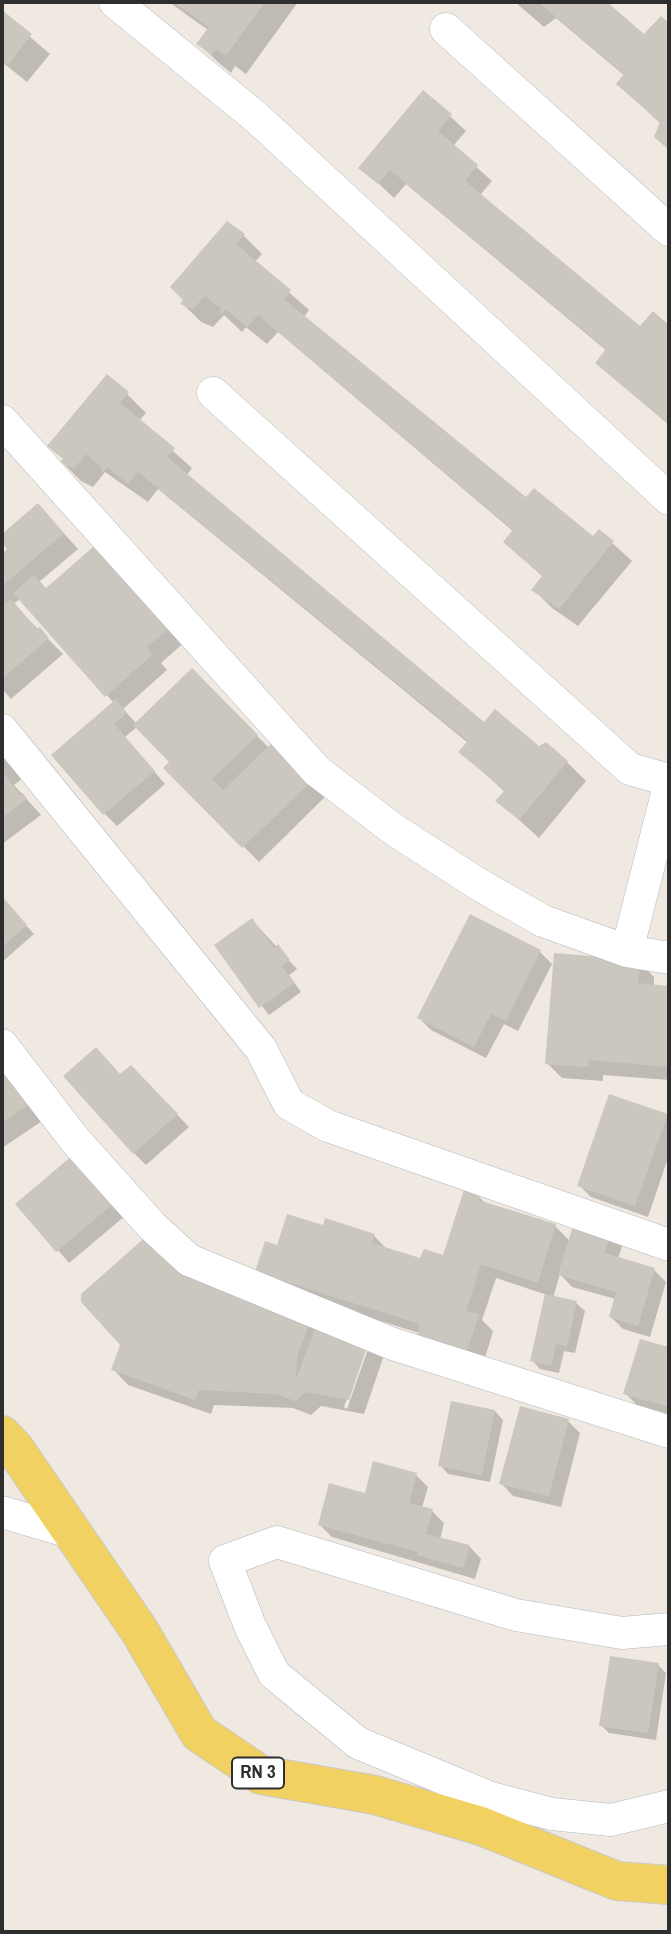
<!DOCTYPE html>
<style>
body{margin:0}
#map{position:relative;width:671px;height:1934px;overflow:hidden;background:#efe9e1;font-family:"Archivo Narrow",sans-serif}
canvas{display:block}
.frame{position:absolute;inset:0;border:4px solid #2e2e2e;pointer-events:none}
</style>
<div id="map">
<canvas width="671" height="1934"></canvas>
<div class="frame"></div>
</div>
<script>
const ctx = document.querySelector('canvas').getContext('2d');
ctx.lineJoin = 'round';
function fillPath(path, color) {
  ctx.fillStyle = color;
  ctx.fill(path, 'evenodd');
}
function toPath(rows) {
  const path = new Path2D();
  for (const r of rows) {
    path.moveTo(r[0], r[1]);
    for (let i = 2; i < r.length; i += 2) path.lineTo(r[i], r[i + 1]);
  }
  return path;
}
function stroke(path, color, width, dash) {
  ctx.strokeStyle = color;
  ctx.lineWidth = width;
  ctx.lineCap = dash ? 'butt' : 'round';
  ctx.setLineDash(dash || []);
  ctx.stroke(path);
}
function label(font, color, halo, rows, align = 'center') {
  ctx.font = font + ' "Archivo Narrow",sans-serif';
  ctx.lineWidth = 5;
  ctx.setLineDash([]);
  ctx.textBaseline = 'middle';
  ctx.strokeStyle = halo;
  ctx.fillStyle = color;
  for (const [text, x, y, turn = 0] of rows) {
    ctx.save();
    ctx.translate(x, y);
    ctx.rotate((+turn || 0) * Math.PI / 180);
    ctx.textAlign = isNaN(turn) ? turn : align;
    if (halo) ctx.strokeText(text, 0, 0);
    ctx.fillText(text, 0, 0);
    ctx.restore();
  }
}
const shadow = toPath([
 [169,2,298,2,246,74,235,66,231,73,218,62,199,44,208,30],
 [515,2,604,2,644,37,661,18,669,25,669,150,656,137,661,124,618,84,625,76,556,18,544,27],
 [2,13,50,54,27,82,2,62],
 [424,92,466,131,453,146,492,181,480,195,640,329,653,314,669,327,669,425,597,363,607,351,406,184,394,198,361,167],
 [243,235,262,254,255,262,309,310,304,317,526,500,593,538,599,531,632,561,578,626,552,608,533,589,543,577,505,542,514,532,278,332,267,344,246,327,242,332,224,315,213,327,201,322,182,303],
 [127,394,146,413,139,421,192,468,186,476,484,724,567,762,586,781,539,838,498,801,505,792,461,752,468,743,158,489,148,502,105,472,93,487,81,481,62,462],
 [38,505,78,549,39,582,47,590,100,543,187,640,161,663,167,670,123,709,137,724,192,670,269,748,328,794,259,862,166,768,172,762,137,727,125,737,165,784,117,826,105,814,53,755,114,703,20,599,13,604,63,654,11,699,2,689,2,556,10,549,2,536],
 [2,738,28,774,14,785,41,815,2,844],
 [2,899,34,934,2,962],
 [471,917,540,952,552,964,518,1031,504,1024,486,1058,431,1030,419,1018],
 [252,920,297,969,289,975,301,992,269,1015,216,946],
 [639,962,654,977,654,986,669,988,669,1080,603,1075,603,1081,562,1078,547,1063],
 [2,1057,45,1119,2,1148],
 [131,1067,189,1127,146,1165,134,1153,121,1076],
 [667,1116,669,1155,648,1217,591,1197,579,1185],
 [73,1157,125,1216,69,1263,18,1204],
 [479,1197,487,1205,555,1226,570,1241,576,1221,623,1243,618,1259,654,1270,666,1282,650,1337,623,1329,611,1317,616,1299,572,1287,560,1274,553,1298,576,1303,585,1311,575,1353,564,1351,559,1373,540,1369,532,1360,547,1295,496,1278,482,1320,493,1331,483,1365,419,1333,272,1287,278,1247,324,1227,374,1236,388,1250,421,1260,445,1257],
 [198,1280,368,1343,383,1358,364,1414,321,1406,311,1415,293,1408,214,1405,211,1414,128,1385,113,1369],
 [365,1349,368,1349,347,1409,344,1407],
 [641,1341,669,1349,669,1414,637,1405,625,1393],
 [495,1411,503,1420,490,1482,448,1474,440,1465],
 [568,1421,580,1433,561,1507,513,1496,501,1483],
 [416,1475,428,1487,422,1508,432,1511,444,1523,440,1539,469,1546,481,1559,475,1579,332,1537,320,1525,366,1495],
 [658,1665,666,1673,656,1740,609,1733,601,1725]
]);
const building = toPath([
 [173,2,265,2,226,56,216,49,212,55,196,44,209,27],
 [538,2,607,2,644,34,661,16,669,23,669,150,654,137,660,122,616,84,624,74],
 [2,10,32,34,8,65,2,60],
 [423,90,452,114,438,131,478,165,465,181,640,326,653,311,669,325,669,425,595,363,606,349,390,170,378,184,358,168],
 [227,221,245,234,236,244,291,290,284,299,526,497,534,488,593,536,599,529,614,541,559,609,531,590,542,576,503,542,513,530,258,315,247,327,226,309,222,314,219,312,221,309,205,296,193,309,180,304,183,300,170,287],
 [107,374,129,392,120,403,175,448,167,457,484,722,495,709,539,746,546,742,568,761,519,820,495,801,505,790,458,752,468,741,138,472,128,484,107,467,103,473,102,468,86,454,74,469,60,462,63,459,47,446],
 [38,503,64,533,2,586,2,554,7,549,2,542,2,534],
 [100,541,174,624,147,647,153,654,105,697,13,593,34,575,46,588],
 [11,599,37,629,40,627,49,638,2,679,2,601,5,604],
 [192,668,258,735,212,779,223,790,276,739,315,778,242,848,163,768,169,762,133,725],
 [116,699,127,713,114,724,155,771,103,815,51,755],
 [2,771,20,795,23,793,27,799,2,818],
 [2,896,27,925,2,947],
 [470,914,541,950,506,1021,491,1014,474,1047,417,1018],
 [252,918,274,948,278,944,290,960,282,966,294,983,259,1008,214,945],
 [554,953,640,960,638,983,669,986,669,1067,589,1060,588,1067,545,1064],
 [96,1047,120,1074,131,1065,178,1114,133,1154,63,1076],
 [2,1060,31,1103,2,1123],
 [609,1094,668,1114,635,1206,577,1186],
 [73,1155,114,1203,56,1252,15,1204],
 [464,1190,480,1195,478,1200,556,1224,538,1283,481,1264,466,1311,479,1314,467,1351,417,1336,420,1324,255,1272,265,1241,277,1245,287,1214,323,1225,325,1218,375,1234,372,1243,420,1258,424,1249,443,1255],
 [575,1219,611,1230,605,1253,655,1268,638,1326,609,1317,616,1292,558,1275],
 [149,1234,311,1319,297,1357,296,1380,317,1323,369,1341,349,1400,306,1392,295,1401,276,1394,199,1390,195,1400,111,1370,120,1345,81,1302,81,1294],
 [545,1294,577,1301,567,1346,556,1344,551,1366,530,1361],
 [640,1339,669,1347,669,1407,623,1394],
 [451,1401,495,1410,482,1475,438,1466],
 [520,1406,569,1419,549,1496,499,1484],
 [373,1461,417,1473,409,1503,433,1509,426,1534,470,1545,463,1568,417,1555,418,1552,318,1525,329,1483,365,1493],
 [610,1656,659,1663,648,1733,599,1726]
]);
const minor = toPath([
 [115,2,257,118,669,499],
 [446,29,669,230],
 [213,393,630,769,669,780],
 [2,421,317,771,393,829,478,884,543,921,627,951,669,958],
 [2,730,261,1049,289,1104,328,1126,669,1245],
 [627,951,669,786],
 [2,1045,75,1140,152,1226,189,1260,393,1344,669,1432],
 [2,1512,73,1533],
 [669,1629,622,1633,516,1615,277,1542,225,1561,250,1626,274,1674,358,1743,491,1798,552,1814,611,1820,669,1806]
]);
const major = toPath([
 [2,1435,15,1449,139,1630,199,1733,261,1775,375,1795,481,1826,617,1881,669,1885]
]);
const shields = [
 [258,1773,52]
];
const shieldNames = [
 ["RN 3",258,1773]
];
fillPath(shadow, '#0003');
fillPath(building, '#cbc7bf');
stroke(minor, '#b4b7c1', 33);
stroke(major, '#c9c9c9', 40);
stroke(minor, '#fff', 32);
stroke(major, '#f2d163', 38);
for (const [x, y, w] of shields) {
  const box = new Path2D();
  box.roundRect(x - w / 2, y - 15.5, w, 31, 5);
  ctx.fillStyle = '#fff';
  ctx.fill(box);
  stroke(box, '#2e2e2e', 2);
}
label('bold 19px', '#2e2e2e', null, shieldNames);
</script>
